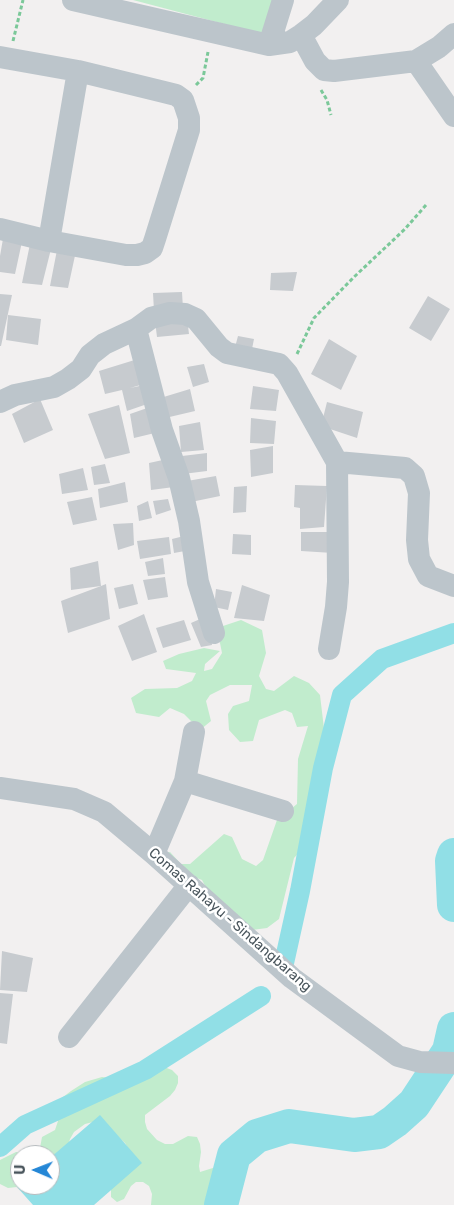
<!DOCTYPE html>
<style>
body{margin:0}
#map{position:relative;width:454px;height:1205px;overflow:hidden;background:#f2f0f0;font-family:Rubik,sans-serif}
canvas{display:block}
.north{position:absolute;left:10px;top:1145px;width:50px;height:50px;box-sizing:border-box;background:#fff;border:1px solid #b6bbbe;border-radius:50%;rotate:271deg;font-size:14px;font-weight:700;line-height:20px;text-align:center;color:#49555c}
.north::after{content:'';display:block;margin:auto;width:18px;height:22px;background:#2587d6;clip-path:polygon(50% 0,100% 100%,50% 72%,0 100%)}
</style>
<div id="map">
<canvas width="454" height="1205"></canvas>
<div class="north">U</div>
</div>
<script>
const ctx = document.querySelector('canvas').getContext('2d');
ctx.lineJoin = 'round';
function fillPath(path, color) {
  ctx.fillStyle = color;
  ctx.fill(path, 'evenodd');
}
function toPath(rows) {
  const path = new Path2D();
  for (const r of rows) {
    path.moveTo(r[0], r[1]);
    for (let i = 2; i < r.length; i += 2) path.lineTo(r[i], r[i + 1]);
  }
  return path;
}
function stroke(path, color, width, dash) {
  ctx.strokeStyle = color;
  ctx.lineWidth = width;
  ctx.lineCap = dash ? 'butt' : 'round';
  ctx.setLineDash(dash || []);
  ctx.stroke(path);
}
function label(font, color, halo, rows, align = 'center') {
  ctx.font = font + ' Rubik,sans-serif';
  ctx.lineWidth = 5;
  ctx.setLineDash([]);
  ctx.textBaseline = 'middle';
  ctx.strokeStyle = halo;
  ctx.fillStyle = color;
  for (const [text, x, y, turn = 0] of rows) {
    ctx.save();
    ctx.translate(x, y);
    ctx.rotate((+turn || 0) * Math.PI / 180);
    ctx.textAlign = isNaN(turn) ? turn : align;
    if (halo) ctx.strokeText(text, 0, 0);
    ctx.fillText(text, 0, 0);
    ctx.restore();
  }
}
const green = toPath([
 [133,0,276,0,262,34],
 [241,620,262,630,266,653,259,676,266,689,274,691,294,676,309,683,320,695,329,771,325,799,304,847,294,858,279,919,267,928,252,930,223,919,202,880,170,868,166,853,170,852,181,864,190,864,224,834,232,837,242,859,256,866,263,860,277,820,297,804,298,759,308,726,297,727,292,713,285,710,259,720,253,741,240,742,229,730,228,714,233,706,249,701,252,685,230,685,210,695,206,701,211,721,200,730,184,714,170,708,159,717,136,713,131,698,145,689,177,688,192,681,196,673,166,669,163,661,179,654,204,648,220,651,205,664,204,671,212,669,222,653,217,628],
 [164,1067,172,1070,178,1076,178,1083,175,1090,170,1096,145,1115,145,1122,147,1129,157,1140,165,1144,173,1144,188,1136,197,1137,200,1144,201,1152,199,1166,200,1172,216,1167,223,1182,221,1189,209,1205,151,1205,152,1194,149,1186,143,1182,136,1182,131,1186,124,1199,117,1202,111,1197,111,1189,129,1150,125,1143,107,1127,93,1122,85,1124,74,1132,70,1139,66,1154,50,1175,50,1155,20,1155,20,1185,25,1189,17,1187,8,1188,0,1184,0,1160,16,1152,33,1153,40,1148,42,1137,55,1130,58,1121,55,1113,63,1097,71,1091,85,1082,102,1077,110,1078,126,1085,134,1083,156,1069]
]);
const water = toPath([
 [100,1115,142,1163,94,1205,33,1205,17,1187,20,1185,50,1185,50,1158]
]);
const canal = toPath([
 [284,963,300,891,323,768,342,695,382,659,454,633],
 [0,1147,25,1125,145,1070,261,996]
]);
const river = toPath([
 [454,855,452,861,454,905],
 [221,1205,234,1155,257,1136,289,1126,354,1135,379,1132,395,1121,414,1104,449,1051,454,1029]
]);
const building = toPath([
 [4,233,23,237,15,274,0,272,0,256],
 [30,244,52,245,42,285,22,283],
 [57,250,76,251,68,288,50,286],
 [297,272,293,291,270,290,271,273],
 [182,292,183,309,154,311,153,293],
 [0,294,12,295,1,346,0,346],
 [428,296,450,309,431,341,409,328],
 [8,315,41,319,38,345,6,340],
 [187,318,189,334,157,337,155,321],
 [238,336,254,339,251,354,234,351],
 [329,339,357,356,341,390,311,374],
 [141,358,144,384,130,388,149,384,153,402,127,411,122,390,105,394,99,371],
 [204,364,209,382,193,387,187,367],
 [253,386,279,390,276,411,250,409],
 [190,389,195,411,161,419,157,399],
 [40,399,53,430,24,443,12,414],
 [327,402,363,412,357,438,321,426],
 [119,405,130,453,105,459,88,414],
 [153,406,159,432,134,438,130,414],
 [251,418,276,421,274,444,250,443],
 [200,422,204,450,181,452,179,426],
 [273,446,273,473,251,477,250,450],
 [207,453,207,471,183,474,182,456],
 [172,458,174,487,151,490,149,463],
 [105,464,110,483,94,485,91,467],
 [83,468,88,490,62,494,59,474],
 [216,476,220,496,191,502,187,481],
 [125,482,128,502,100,508,98,489],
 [295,485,327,486,324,527,300,529,300,508,294,507],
 [247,486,246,512,233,513,234,487],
 [92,497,97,520,73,525,67,502],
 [168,499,171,510,156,515,153,501],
 [148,501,152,518,139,521,137,506],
 [133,523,134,545,118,550,113,524],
 [301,532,335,532,333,553,301,551],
 [233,534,251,535,251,555,232,554],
 [184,536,185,551,174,553,172,539],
 [169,537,171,554,140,559,137,541],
 [163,558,165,574,148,576,145,562],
 [98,561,101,586,106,584,110,619,68,633,61,601,101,586,71,590,70,568],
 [165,577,168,597,148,600,143,580],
 [133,584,138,604,119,609,114,588],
 [242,585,270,595,264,621,234,618],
 [216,589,232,592,228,610,214,607],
 [144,614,157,652,132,661,118,626],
 [207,616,212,645,201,647,191,623],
 [184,620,191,640,163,648,156,628],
 [2,951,33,958,27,992,0,990],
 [0,993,13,994,7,1044,0,1043]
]);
const path = toPath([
 [13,41,23,0],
 [196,85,203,78,208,52],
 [321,90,327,100,331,115],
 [297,354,314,318,354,277,405,229,426,205]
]);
const minor = toPath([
 [73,0,269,45,290,42,301,35,314,25,338,0],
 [301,35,315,61,324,70,334,71,416,61,439,47,454,34],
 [269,45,283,0],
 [0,57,78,71,164,92,176,95,183,100,189,118,189,130,155,239,152,248,145,253,137,255,126,255,49,241,0,229],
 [416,61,454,116],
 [49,241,78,71],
 [136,329,162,430,179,478,189,521,198,582,214,633],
 [0,402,15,395,54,387,68,379,81,369,90,355,104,344,136,329,151,318,170,313,185,314,196,319,219,347,227,353,279,364,287,373,337,462,338,582,336,607,329,649],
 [337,462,405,468,414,476,419,493,417,540,419,559,428,576,454,586],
 [185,781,283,811],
 [0,788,74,799,104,812,154,854,292,978,398,1056,420,1062,454,1063],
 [154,854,185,781,194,732],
 [69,1037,189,885]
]);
const streetNames = [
 ["Comas Rahayu - Sindangbarang",230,920,41]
];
fillPath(green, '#c1eccd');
fillPath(water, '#91dfe6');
stroke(canal, '#91dfe6', 20);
stroke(river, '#91dfe6', 34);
fillPath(building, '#c7cbcf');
stroke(path, '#7bc899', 3, [4, 2.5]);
stroke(minor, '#bcc5cb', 22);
label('14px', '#49555c', '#fff', streetNames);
</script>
